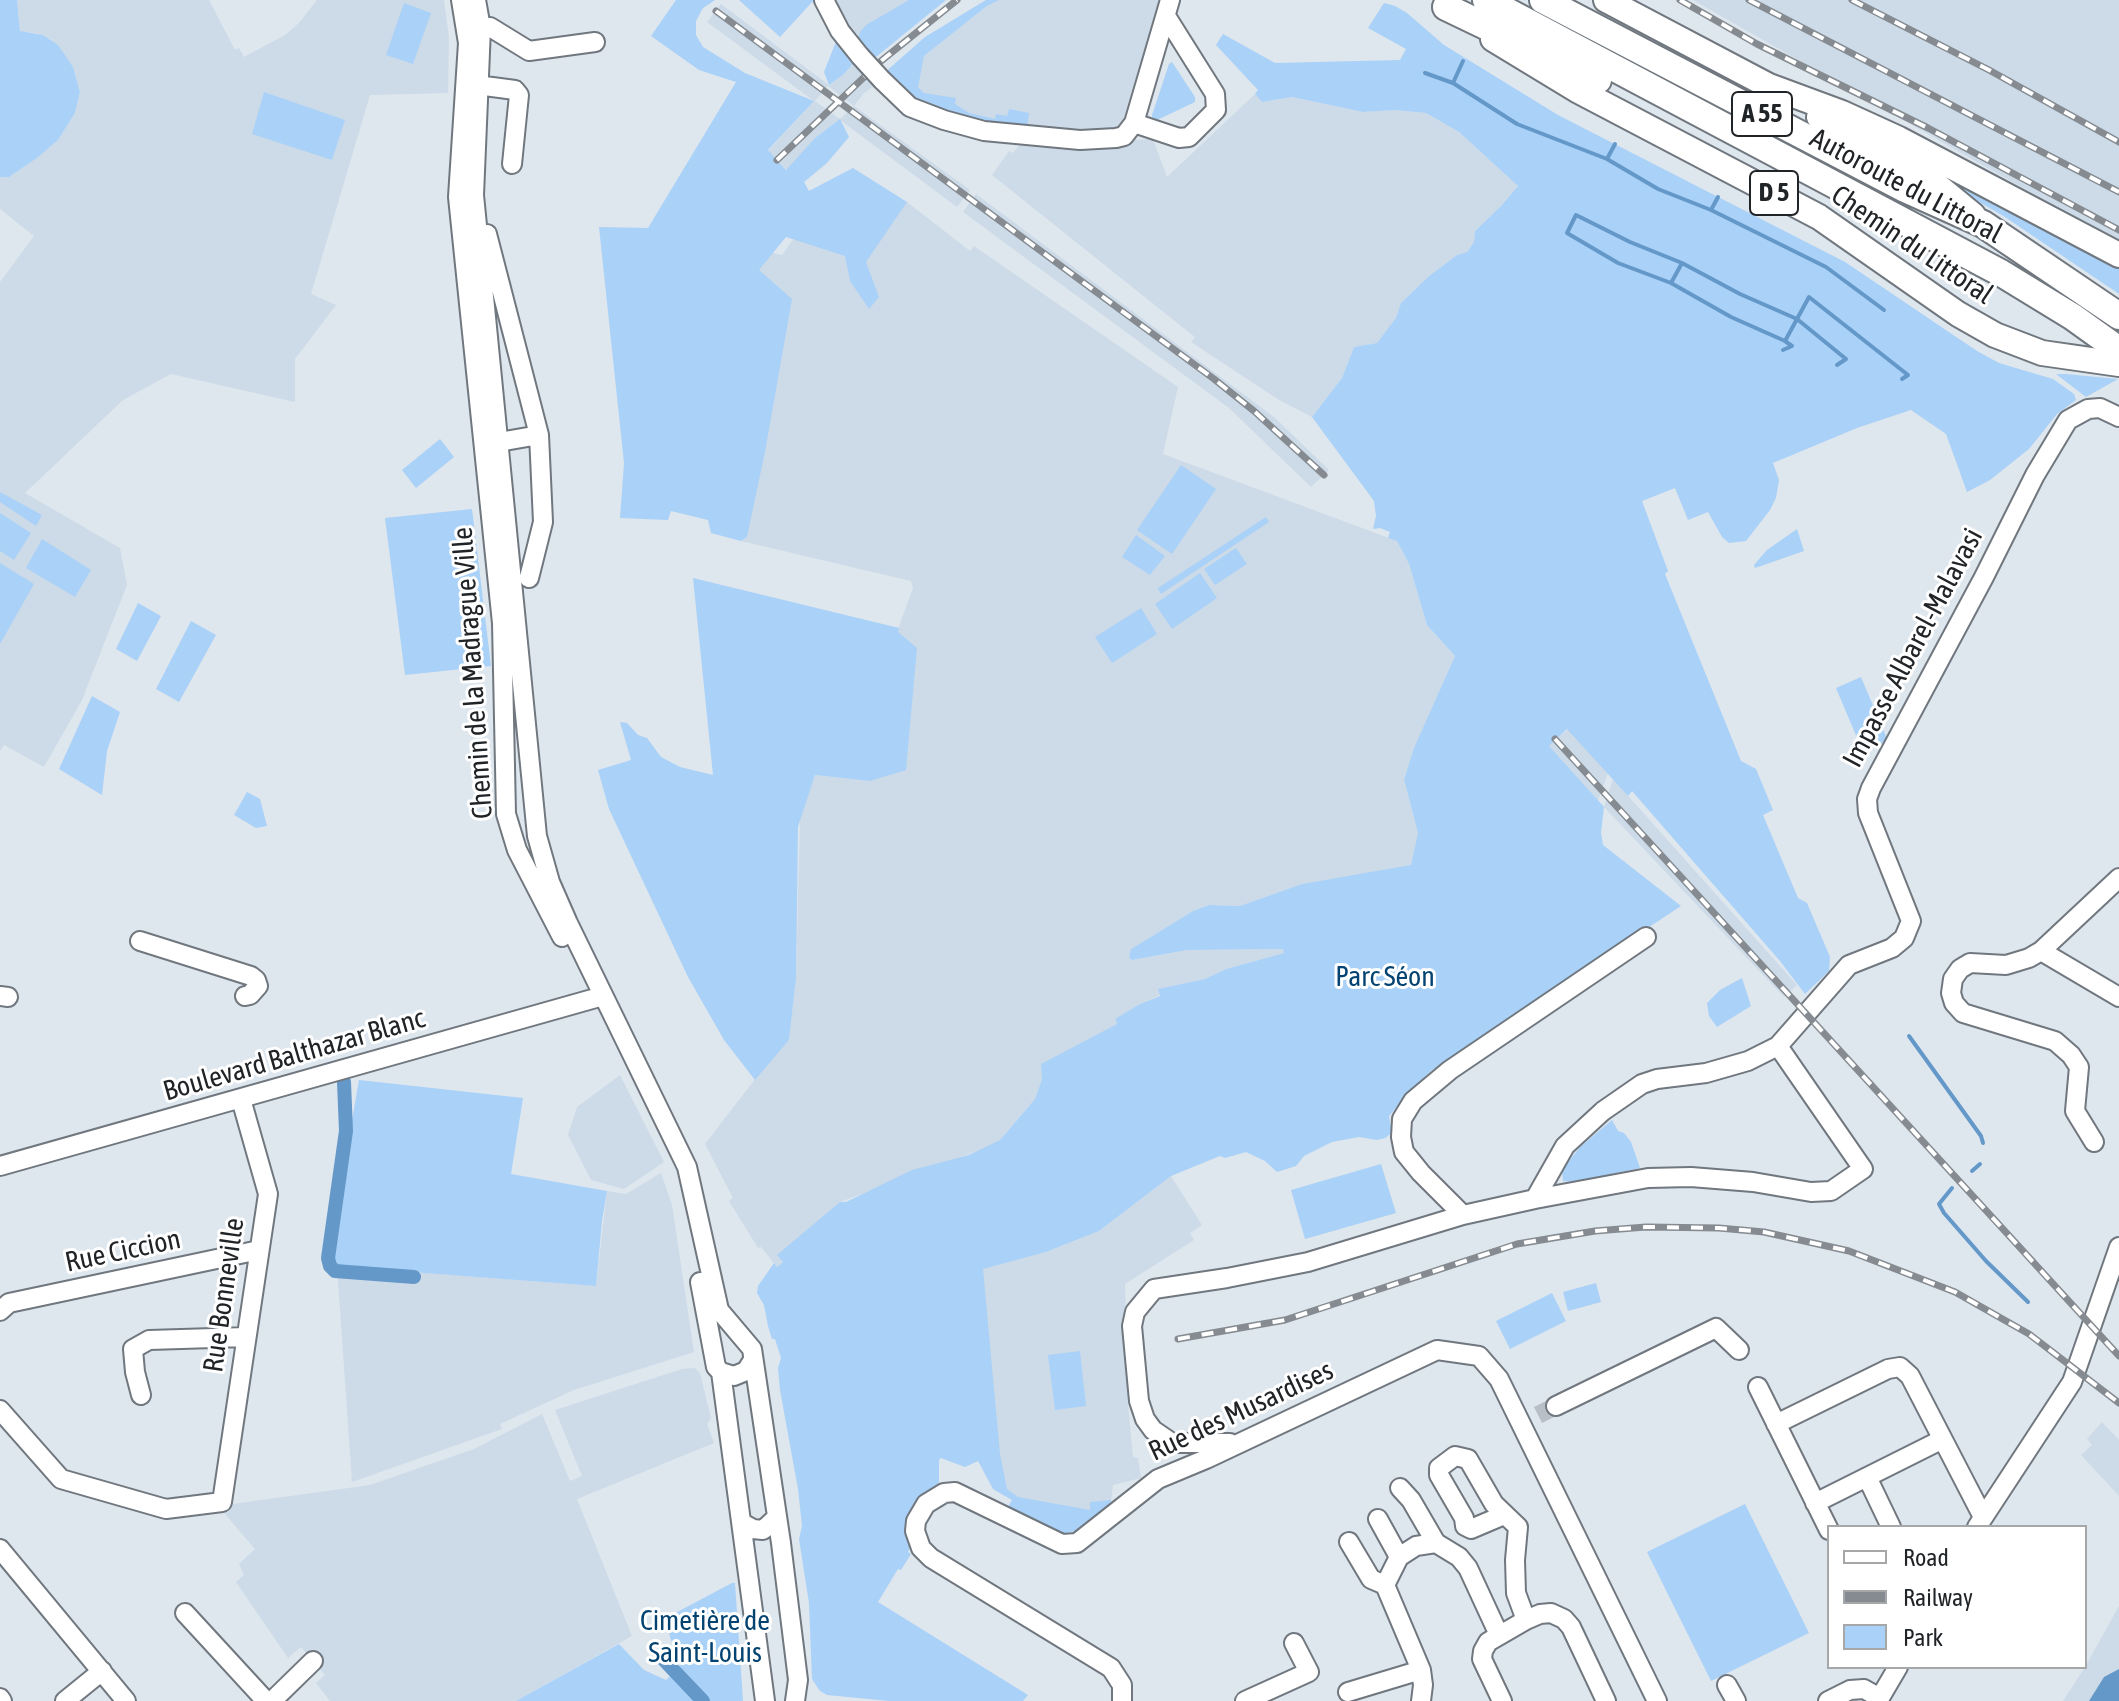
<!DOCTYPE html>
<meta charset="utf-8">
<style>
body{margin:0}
#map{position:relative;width:2119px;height:1701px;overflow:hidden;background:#dee6ee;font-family:"Asap Condensed",sans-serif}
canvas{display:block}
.legend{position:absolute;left:1827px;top:1525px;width:260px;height:144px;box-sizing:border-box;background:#fff;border:2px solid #a6a7a9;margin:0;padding:10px 14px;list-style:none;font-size:24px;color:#212427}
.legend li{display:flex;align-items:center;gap:16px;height:40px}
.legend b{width:40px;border:2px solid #a6a7a9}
</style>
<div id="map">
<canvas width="2119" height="1701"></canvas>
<ul class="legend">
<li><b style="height:10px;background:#fff"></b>Road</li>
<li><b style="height:10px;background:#858b90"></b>Railway</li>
<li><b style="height:22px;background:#aad1f7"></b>Park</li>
</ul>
</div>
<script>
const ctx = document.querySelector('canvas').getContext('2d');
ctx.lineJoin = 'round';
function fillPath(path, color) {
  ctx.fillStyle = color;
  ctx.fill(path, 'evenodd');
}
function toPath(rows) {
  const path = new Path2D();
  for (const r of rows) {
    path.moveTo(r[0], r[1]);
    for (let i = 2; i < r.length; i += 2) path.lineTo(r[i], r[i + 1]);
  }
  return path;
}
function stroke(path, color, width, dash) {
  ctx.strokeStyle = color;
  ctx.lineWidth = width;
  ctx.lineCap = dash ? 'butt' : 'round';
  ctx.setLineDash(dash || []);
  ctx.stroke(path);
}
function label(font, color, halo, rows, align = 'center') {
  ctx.font = font + ' "Asap Condensed",sans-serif';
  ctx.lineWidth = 6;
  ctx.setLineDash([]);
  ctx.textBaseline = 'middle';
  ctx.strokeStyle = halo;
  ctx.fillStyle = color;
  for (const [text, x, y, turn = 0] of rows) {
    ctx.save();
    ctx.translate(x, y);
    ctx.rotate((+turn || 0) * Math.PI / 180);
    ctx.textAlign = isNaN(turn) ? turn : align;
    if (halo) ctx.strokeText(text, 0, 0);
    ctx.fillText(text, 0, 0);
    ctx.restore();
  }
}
const built = toPath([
 [17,0,209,0,235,50,239,48,244,57,285,35,299,23,317,0,444,0,449,38,448,93,370,95,311,294,336,305,295,359,295,402,171,374,123,400,25,493,120,548,127,585,82,700,44,767,4,745,0,751,0,282,34,236,0,209,0,177,9,177,37,158,58,140,75,113,80,92,73,67,50,39,36,33,20,32],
 [831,0,921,0,858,39,858,34,847,31],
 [999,0,1159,0,1119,134,1087,136,958,119,914,87,924,56,987,6],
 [1693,0,2119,0,2119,243],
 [721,4,829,85,844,74,856,60,879,82,864,93,854,106,970,190,957,207,840,120,815,138,787,170,768,151,814,101,707,22],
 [828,86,854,106,840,119,815,101],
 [1255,94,1262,102,1292,97,1363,112,1395,110,1426,113,1459,132,1518,186,1501,206,1475,231,1474,242,1467,252,1457,255,1429,276,1401,303,1397,318,1377,343,1354,347,1342,378,1312,417,1279,400,1191,342,1195,337,1191,334,992,175,1009,151,1013,153,1022,142,1070,144,1153,139,1167,177],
 [976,194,1274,417,1329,470,1311,487,1229,408,963,212],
 [907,202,970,251,974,246,1178,387,1163,454,1397,541,1409,564,1427,625,1455,656,1414,749,1404,778,1418,833,1411,866,1302,884,1241,906,1209,905,1193,911,1131,949,1132,960,1187,950,1284,949,1284,953,1226,969,1205,979,1159,989,1160,995,1140,1004,1115,1020,1117,1024,1071,1049,1042,1079,1035,1099,1000,1140,991,1146,840,1202,778,1256,783,1261,777,1267,761,1247,758,1248,729,1201,733,1198,705,1144,769,1061,789,1040,796,979,800,819,815,775,870,781,897,632,913,588,911,581,741,541,747,537,752,248,782,255,797,234],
 [1568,729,1608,773,1598,801,1548,746],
 [1613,779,1797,985,1784,997,1604,807],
 [620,1075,664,1162,624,1189,591,1180,568,1135,577,1107],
 [661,1173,672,1205,694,1352,574,1390,500,1424,502,1429,499,1430,352,1482,337,1266,596,1286,607,1191,626,1194],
 [1171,1176,1202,1225,1190,1233,1194,1240,1125,1284,1128,1405,1133,1457,1138,1458,1141,1478,1113,1485,1111,1503,1080,1530,1008,1507,1012,1500,993,1489,903,1300,988,1267,1046,1252,1099,1231],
 [695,1368,700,1373,711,1418,707,1424,714,1443,577,1499,632,1636,516,1701,330,1701,316,1683,325,1675,301,1647,288,1658,236,1582,244,1575,239,1564,255,1549,218,1506,370,1485,474,1449,542,1414,570,1481,582,1476,555,1410,682,1369],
 [2102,1422,2119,1440,2119,1496,2081,1455,2092,1445,2087,1439],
 [2119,1606,2119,1701,2063,1701,2085,1667]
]);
const green = toPath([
 [0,0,17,0,20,31,43,35,58,45,73,67,80,92,75,113,58,140,37,158,9,177,0,177],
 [676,0,715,0,703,8,696,21,696,35,703,47,745,73,814,101,768,150,786,170,815,138,840,119,849,137,827,163,804,182,809,191,853,168,907,202,866,262,879,297,869,309,850,281,845,256,786,237,759,270,792,299,765,452,747,537,741,541,711,533,708,520,671,511,668,520,620,518,624,463,599,227,648,228,736,82,699,70,651,36],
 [739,0,814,0,780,37],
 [909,0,946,0,871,61,858,39,860,32,866,25],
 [986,0,999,0,987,6,924,56,918,87,924,93,956,98,955,104,969,113,995,119,996,114,1007,116,1009,109,1029,113,1027,131,985,128,906,99,883,74,925,37],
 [404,3,431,13,413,64,386,55],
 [1384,3,1395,6,1407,13,1444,45,1558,115,1845,262,1977,351,1999,363,2053,379,2074,394,2076,400,2057,414,2029,449,1990,480,1967,492,1946,434,1911,410,1857,428,1773,463,1779,480,1776,498,1770,510,1746,541,1729,543,1722,537,1708,512,1688,520,1675,488,1642,501,1668,571,1665,574,1741,761,1756,769,1773,810,1763,815,1798,898,1807,903,1830,957,1829,971,1805,994,1780,961,1632,791,1628,796,1567,729,1549,746,1604,807,1601,833,1603,845,1681,906,1432,1070,1412,1089,1389,1116,1392,1133,1385,1138,1377,1140,1359,1137,1332,1142,1304,1156,1296,1166,1277,1172,1265,1161,1246,1152,1225,1158,1220,1156,1171,1176,1099,1231,1046,1252,983,1269,1000,1454,1007,1489,1018,1497,1090,1510,1090,1502,1111,1500,1111,1503,1080,1530,1062,1534,1008,1507,1012,1500,993,1489,978,1461,965,1467,941,1458,939,1460,939,1485,918,1500,907,1518,906,1534,910,1548,908,1552,911,1554,901,1570,898,1569,878,1602,1028,1695,1023,1701,889,1701,827,1695,820,1691,812,1679,809,1603,799,1539,802,1526,798,1489,780,1390,778,1368,781,1358,775,1339,772,1339,768,1326,764,1305,757,1293,758,1286,774,1263,777,1267,783,1262,777,1255,840,1202,846,1202,912,1170,969,1155,1000,1140,1035,1099,1042,1079,1041,1064,1117,1024,1115,1019,1140,1004,1160,996,1158,989,1205,979,1226,969,1284,953,1283,949,1187,950,1132,960,1129,957,1131,949,1193,911,1209,905,1240,906,1302,884,1411,865,1418,833,1404,779,1414,748,1455,656,1427,625,1409,564,1397,541,1388,538,1390,532,1380,528,1373,529,1376,516,1374,501,1312,417,1342,378,1354,347,1377,343,1396,318,1401,303,1429,276,1457,255,1467,252,1474,242,1475,231,1501,206,1518,186,1459,132,1426,113,1395,110,1363,112,1292,97,1262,102,1255,94,1258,90,1216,45,1223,34,1275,63,1400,60,1406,49,1368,28],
 [837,39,856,60,844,74,829,85,824,72],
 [1172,62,1195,97,1195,102,1153,122,1152,115,1169,64],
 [264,92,345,120,332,160,252,134],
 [1835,118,2119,266,2119,294,2005,217],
 [2056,374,2066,374,2118,379,2086,397],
 [440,439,454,457,416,488,402,470],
 [1181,465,1216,489,1172,554,1137,530],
 [0,492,42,515,36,526,0,502],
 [472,509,491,666,405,675,385,518],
 [0,513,31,533,14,560,0,551],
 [1266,517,1269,522,1161,594,1158,588],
 [1797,529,1804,551,1755,568,1754,565,1767,550],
 [1136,535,1165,556,1150,575,1122,557],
 [42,539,91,570,75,597,26,568],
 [1236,548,1247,564,1215,585,1204,569],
 [0,563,34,584,0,644],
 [1200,573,1217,598,1172,629,1155,604],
 [693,578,899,628,898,632,917,648,906,770,870,781,815,775,798,827,796,979,789,1040,755,1080,724,1040,688,977,609,809,598,770,631,760,620,722,627,723,638,735,647,738,661,757,680,767,713,775],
 [138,603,161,616,137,661,116,649],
 [1141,608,1157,634,1112,663,1095,637],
 [191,621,216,635,179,702,156,689],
 [1861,677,1888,741,1863,752,1836,688],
 [92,696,120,712,107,751,102,795,59,769],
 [247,792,260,799,267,826,256,828,234,815],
 [1742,978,1751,1006,1717,1027,1709,1016,1707,1003,1720,990],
 [359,1080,523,1098,511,1174,607,1191,602,1221,596,1286,332,1266,338,1201],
 [1612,1120,1618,1131,1624,1133,1631,1142,1640,1168,1574,1182,1563,1181,1562,1170,1580,1147],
 [1381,1164,1396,1213,1305,1239,1291,1190],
 [1596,1283,1601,1302,1568,1311,1563,1292],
 [1552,1293,1566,1321,1510,1349,1496,1321],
 [1080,1351,1086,1406,1055,1410,1048,1355],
 [1745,1504,1809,1633,1711,1681,1647,1552],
 [732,1583,735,1583,743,1701,516,1701,619,1644,644,1670,666,1680,680,1666,664,1619]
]);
const water = toPath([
 [2119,1669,2119,1701,2089,1701,2104,1677]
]);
const stream = toPath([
 [1425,73,1453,83,1517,124,1607,159,1658,189,1711,210,1826,267,1884,310],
 [1453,83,1463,61],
 [1607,159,1615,144],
 [1711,210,1718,197],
 [1671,283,1682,263],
 [1785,341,1809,297,1908,375,1902,379],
 [1783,350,1792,346,1785,341,1731,317,1671,283,1618,263,1567,233,1576,215,1630,242,1682,263,1740,294,1797,319,1846,359,1837,365],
 [1909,1036,1981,1136,1983,1143],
 [1972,1171,1980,1164],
 [1952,1188,1939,1204,1944,1213,1986,1261,2028,1302]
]);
const canal = toPath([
 [344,1082,346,1131,328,1258,330,1266,335,1271,414,1277],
 [663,1659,703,1701]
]);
const minorTunnel = toPath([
 [1538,1415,1556,1406]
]);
const minor = toPath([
 [461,0,468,43,458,197,502,623,506,814,517,850,562,937],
 [476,0,481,28,474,195,537,836,550,882,568,923,687,1167,719,1310,752,1349,781,1543,798,1680,795,1701],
 [824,0,840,31,860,56],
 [470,29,490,27,529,51,595,42],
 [882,80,910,107,944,120,984,131,1080,140,1116,138,1124,136,1134,123,1170,0],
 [477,85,515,90,519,95,512,164],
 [1134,123,1179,138,1189,137,1216,110,1215,94,1166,16],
 [487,234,539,435,543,522,529,578],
 [492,433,499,442,539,435],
 [140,941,251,976,256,980,258,986,250,995,245,996],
 [2041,951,2119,997],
 [0,996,8,997],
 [1778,1046,1863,1169,1831,1191,1811,1192,1753,1182,1691,1177,1648,1178,1535,1199,1565,1146,1603,1111,1642,1084,1657,1079,1706,1073,1748,1061,1778,1046,1849,965,1892,948,1904,938,1911,921,1868,813,1867,799,1871,788,1984,577,2035,475,2068,420,2088,409,2100,408,2119,417],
 [2094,1142,2075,1111,2079,1067,2071,1055,2055,1041,1963,1013,1954,1003,1951,993,1953,979,1960,969,1970,963,2006,965,2029,958,2041,951,2119,878],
 [0,1166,603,996],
 [1463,1215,1421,1173,1404,1152,1401,1137,1402,1119,1413,1101,1450,1070,1646,937],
 [700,1282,716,1367,721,1372,734,1376,746,1371,753,1360],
 [0,1311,9,1303,259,1250],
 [721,1372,765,1701],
 [1758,1387,1829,1530],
 [141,1395,135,1372,133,1349,149,1340,246,1337],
 [1556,1406,1716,1328,1739,1350],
 [0,1410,61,1479,166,1509,222,1502,268,1194,241,1099],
 [1776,1424,1888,1369,1900,1367,1910,1376,1983,1517],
 [1230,1443,1172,1443,1153,1430,1145,1419,1139,1401,1132,1326,1135,1312,1154,1289,1227,1278,1308,1262,1463,1215,1535,1199],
 [1867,1477,1891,1527],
 [1400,1488,1411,1500,1436,1543],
 [1815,1503,1941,1440],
 [1504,1515,1471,1529,1465,1526,1464,1518,1439,1475,1439,1468,1455,1456,1468,1459,1494,1504,1518,1527,1515,1560,1516,1593,1526,1620],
 [1378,1519,1399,1557],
 [742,1523,753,1529,763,1530,777,1517],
 [1977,1527,2072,1382,2119,1247],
 [1349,1542,1371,1579,1385,1585],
 [0,1549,126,1701],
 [1385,1585,1399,1557,1416,1546,1436,1543,1459,1557,1468,1568,1499,1635],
 [1385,1585,1421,1670,1423,1685,1421,1701],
 [185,1613,266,1701],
 [1727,1685,1736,1701],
 [1348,1692,1421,1670],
 [0,1698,2,1701],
 [65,1701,102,1671],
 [272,1701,313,1661],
 [1122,1701,1122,1685,1111,1668,931,1558,921,1548,915,1531,916,1521,926,1504,944,1493,955,1492,1062,1544,1077,1543,1158,1479,1206,1459,1437,1350,1479,1356,1499,1379,1657,1701],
 [1245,1701,1309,1672,1294,1643],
 [1502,1701,1482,1659,1483,1651,1488,1642,1526,1620,1540,1614,1551,1613,1564,1619,1571,1627,1606,1701],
 [1828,1701,1850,1690,1864,1689,1880,1698],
 [1878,1701,1898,1667]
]);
const major = toPath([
 [1606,0,1769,86,1842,113,1899,139,2119,255],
 [1493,39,1577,90,1819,217,1958,314,1995,335,2042,353,2119,364],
 [1819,117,1939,187,1973,215]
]);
const highway = toPath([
 [1486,0,2001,273,2073,317,2119,350],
 [1543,0,1905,189,1983,224,2119,316],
 [1446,7,1598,80]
]);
const rail = toPath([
 [1680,0,1757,44,1928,128,2119,230],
 [1749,0,2119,192],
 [1852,0,1989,70,2119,142],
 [716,11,1214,379,1254,411,1324,475],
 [777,160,881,61,957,0],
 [1555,739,2119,1356],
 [1178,1339,1285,1320,1517,1244,1595,1231,1646,1227,1719,1228,1764,1232,1849,1251,1955,1292,2029,1334,2119,1403]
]);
const minorBridge = toPath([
 [860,56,882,80]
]);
const shields = [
 [1762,114,60],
 [1774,193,48]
];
const shieldNames = [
 ["A 55",1762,114],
 ["D 5",1774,193]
];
const streetNames = [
 ["Autoroute du Littoral",1906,186,28],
 ["Chemin du Littoral",1912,245,34],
 ["Impasse Albarel-Malavasi",1913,648,-62],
 ["Chemin de la Madrague Ville",473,673,-94],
 ["Boulevard Balthazar Blanc",294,1055,-16],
 ["Rue Ciccion",123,1251,-12],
 ["Rue Bonneville",224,1295,-82],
 ["Rue des Musardises",1241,1411,-25]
];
const parkNames = [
 ["Parc Séon",1385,977],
 ["Cimetière de",705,1621],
 ["Saint-Louis",705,1653]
];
fillPath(built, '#cddbe8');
fillPath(green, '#aad1f7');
fillPath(water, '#6498c9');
stroke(stream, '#6498c9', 4);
stroke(canal, '#6498c9', 14);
stroke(minorTunnel, '#b8bfc6', 18, [18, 9]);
stroke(minor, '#70777e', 22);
stroke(major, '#70777e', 28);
stroke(highway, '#70777e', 30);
stroke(minor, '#fff', 18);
stroke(major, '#fff', 24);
stroke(highway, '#fff', 26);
stroke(rail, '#858b90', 7);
stroke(rail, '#fff', 4, [12]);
stroke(minorBridge, '#70777e', 22, []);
stroke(minorBridge, '#fff', 18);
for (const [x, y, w] of shields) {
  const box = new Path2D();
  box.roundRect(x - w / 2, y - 22, w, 44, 6);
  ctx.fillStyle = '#fff';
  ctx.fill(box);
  stroke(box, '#212427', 2);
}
label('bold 26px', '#212427', null, shieldNames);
label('28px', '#212427', '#fff', streetNames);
label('28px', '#034371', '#fff', parkNames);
</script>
